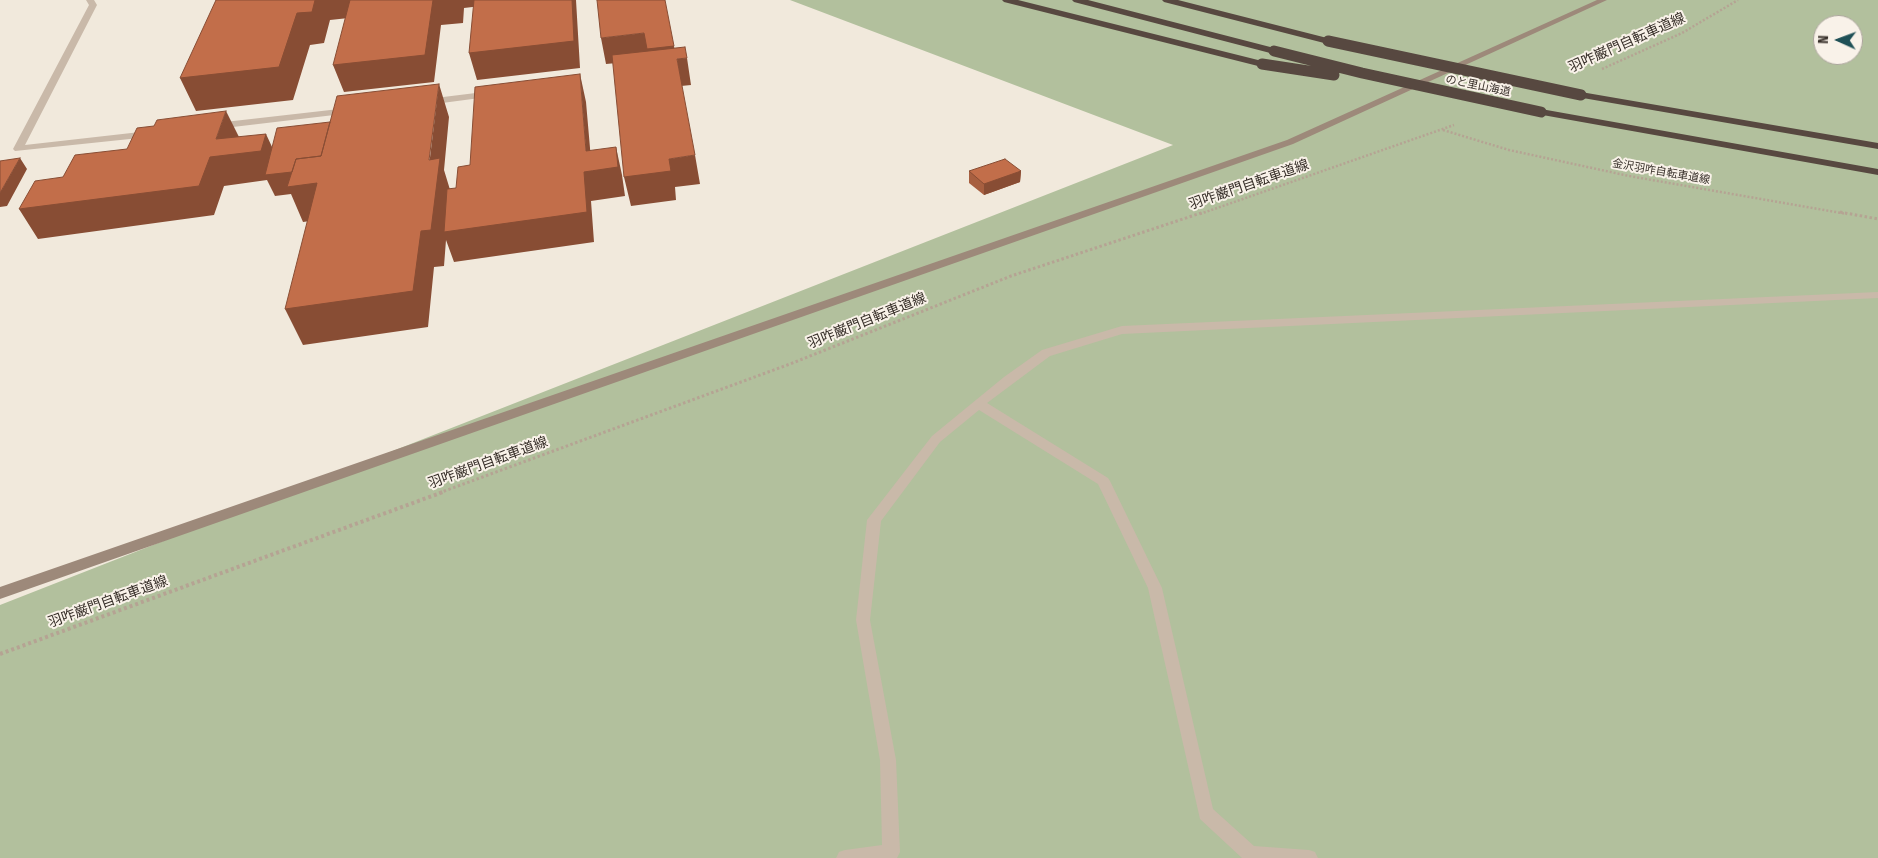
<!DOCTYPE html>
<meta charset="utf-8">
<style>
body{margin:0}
#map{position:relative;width:1878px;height:858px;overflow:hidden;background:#f1e9dc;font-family:"Fira Sans Condensed",sans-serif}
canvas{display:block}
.north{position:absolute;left:1813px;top:15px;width:50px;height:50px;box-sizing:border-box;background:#f9f2e9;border:1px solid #aba49c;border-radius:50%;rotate:272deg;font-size:14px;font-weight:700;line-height:20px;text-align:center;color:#362e28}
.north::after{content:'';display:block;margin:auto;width:18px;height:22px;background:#1f5056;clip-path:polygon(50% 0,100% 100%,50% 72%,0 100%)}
</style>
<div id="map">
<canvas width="1878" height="858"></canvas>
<div class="north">N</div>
</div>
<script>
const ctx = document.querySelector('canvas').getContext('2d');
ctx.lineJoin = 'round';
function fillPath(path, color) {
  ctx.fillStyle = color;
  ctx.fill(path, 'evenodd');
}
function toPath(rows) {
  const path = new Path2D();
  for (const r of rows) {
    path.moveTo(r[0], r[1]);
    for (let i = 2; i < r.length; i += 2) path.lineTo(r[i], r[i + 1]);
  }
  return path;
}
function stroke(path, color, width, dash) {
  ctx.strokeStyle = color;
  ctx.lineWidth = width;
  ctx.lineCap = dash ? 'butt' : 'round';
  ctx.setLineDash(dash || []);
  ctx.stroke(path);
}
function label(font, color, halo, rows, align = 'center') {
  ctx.font = font + ' "Fira Sans Condensed","Noto Sans JP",sans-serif';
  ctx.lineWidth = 4;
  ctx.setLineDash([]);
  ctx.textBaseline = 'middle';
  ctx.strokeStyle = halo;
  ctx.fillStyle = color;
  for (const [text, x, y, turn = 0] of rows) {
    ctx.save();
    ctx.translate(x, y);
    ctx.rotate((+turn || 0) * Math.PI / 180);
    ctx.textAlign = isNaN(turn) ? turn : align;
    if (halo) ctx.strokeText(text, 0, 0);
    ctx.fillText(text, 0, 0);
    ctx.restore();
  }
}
const green = toPath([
 [790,0,1878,0,1878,858,0,858,0,605,1173,145],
 [1823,25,1853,25,1853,55,1823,55]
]);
const pathFar2 = toPath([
 [1602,69,1682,33,1738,0],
 [1443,130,1509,150,1629,176,1847,214],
 [1200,214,1454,125]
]);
const pathFar1 = toPath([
 [1840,212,1878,219],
 [439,493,790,364,1011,276,1204,212]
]);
const path = toPath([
 [0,654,443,492]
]);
const lane = toPath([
 [1878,292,1878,298,1122,334,1050,356,987,403,1108,478,1110,481,1162,588,1213,809,1254,846,1309,850,1315,852,1318,858,1242,858,1200,819,1148,588,1098,484,979,410,940,442,881,521,870,620,896,760,900,852,897,858,836,858,839,852,845,850,882,845,880,760,856,620,867,520,932,436,1004,377,1042,350,1122,326,1878,292]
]);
const street = toPath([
 [86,0,94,0,97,5,25,145,149,131,154,134,149,137,15,151,13,149,89,5,86,0],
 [492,91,495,92,495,96,427,105,423,102,427,99,492,91],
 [348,108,352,111,351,113,216,129,211,126,216,123,348,108]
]);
const secondary = toPath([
 [1597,0,1607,0,1293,144,0,599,0,587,1287,140,1597,0]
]);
const highway = toPath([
 [1002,0,1018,0,1266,62,1267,64,1262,67,1004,2,1002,0],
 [1072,0,1088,0,1278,49,1279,51,1274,54,1074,2,1072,0],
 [1162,0,1178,0,1331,39,1333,41,1328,44,1164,2,1162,0],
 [1581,92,1878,143,1878,149,1577,97,1576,95,1577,93,1581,92],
 [1541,109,1878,169,1878,175,1537,114,1536,112,1537,110,1541,109]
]);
const highwayBridge = toPath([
 [1328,41,1581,95],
 [1274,51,1362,73,1541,112],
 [1262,64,1334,75]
]);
const wall = toPath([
 [969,171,1021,171,1020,182,984,195,969,183]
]);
const shadedWall = toPath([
 [315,0,363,0,358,17,330,20,324,43,310,45,293,100,196,111,180,78,297,13],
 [433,0,482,0,481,6,464,8,463,23,441,25,434,82,344,92,333,65],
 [572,0,576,0,580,68,477,80,469,53],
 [644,33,674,46,678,73,649,60,606,64,601,38],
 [687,58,691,85,681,86,677,59],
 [580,74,586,102,592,171,616,147,622,175,625,196,591,201,594,242,454,262,446,240,444,266,434,267,428,327,303,345,285,309,421,231,439,84,449,117,444,170,451,193,584,172,586,151],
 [226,111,240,139,266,134,279,162,325,167,332,218,303,222,291,194,275,196,267,180,224,186,214,215,38,239,19,209,216,139],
 [695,155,700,184,675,187,676,200,631,206,624,177,669,159],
 [20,158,27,169,7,206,0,207,0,193],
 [1021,171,1020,182,984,195,984,184]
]);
const building = toPath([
 [216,0,315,0,312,12,297,13,279,67,180,78,216,0],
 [350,0,433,0,425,55,333,65,350,0],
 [474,0,572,0,574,41,469,53,474,0],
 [597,0,665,0,674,46,647,49,644,33,601,38,597,0],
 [685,47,687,58,677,59,695,155,669,159,671,171,624,177,612,55,685,47],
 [580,74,586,151,616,147,618,167,584,172,587,212,444,232,447,189,456,188,458,167,470,165,475,87,580,74],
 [439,84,429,160,440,158,431,230,421,231,413,291,285,309,317,183,287,187,296,159,321,156,337,96,439,84],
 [226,111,216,139,266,134,261,151,210,157,199,186,19,209,35,181,63,177,75,155,127,149,137,128,154,126,157,120,226,111],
 [330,122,321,156,296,159,292,172,265,175,277,128,330,122],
 [20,158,0,193,0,161,20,158],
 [1005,159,1021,171,984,184,969,171,1005,159]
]);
const farStreetnames = [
 ["のと里山海道",1478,86,12],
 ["金沢羽咋自転車道線",1661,172,10]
];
const streetNames = [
 ["羽咋巌門自転車道線",1627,43,-24],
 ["羽咋巌門自転車道線",1249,185,-19],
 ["羽咋巌門自転車道線",867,321,-22],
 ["羽咋巌門自転車道線",488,463,-20],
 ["羽咋巌門自転車道線",108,602,-20]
];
fillPath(green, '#b2c09d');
stroke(pathFar2, '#b5a393', 2.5, [2, 2]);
stroke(pathFar1, '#b5a393', 3, [2.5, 2.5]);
stroke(path, '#b5a393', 4, [3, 3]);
fillPath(lane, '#c9b9a9');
fillPath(street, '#c9b9a9');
fillPath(secondary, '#9d897a');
fillPath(highway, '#574840');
stroke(highwayBridge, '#574840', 11);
fillPath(wall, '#a75f40');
fillPath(shadedWall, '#884d34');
fillPath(building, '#c26e4a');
stroke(building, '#884d34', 1);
label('11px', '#362e28', '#f9f2e9', farStreetnames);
label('14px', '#362e28', '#f9f2e9', streetNames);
</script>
